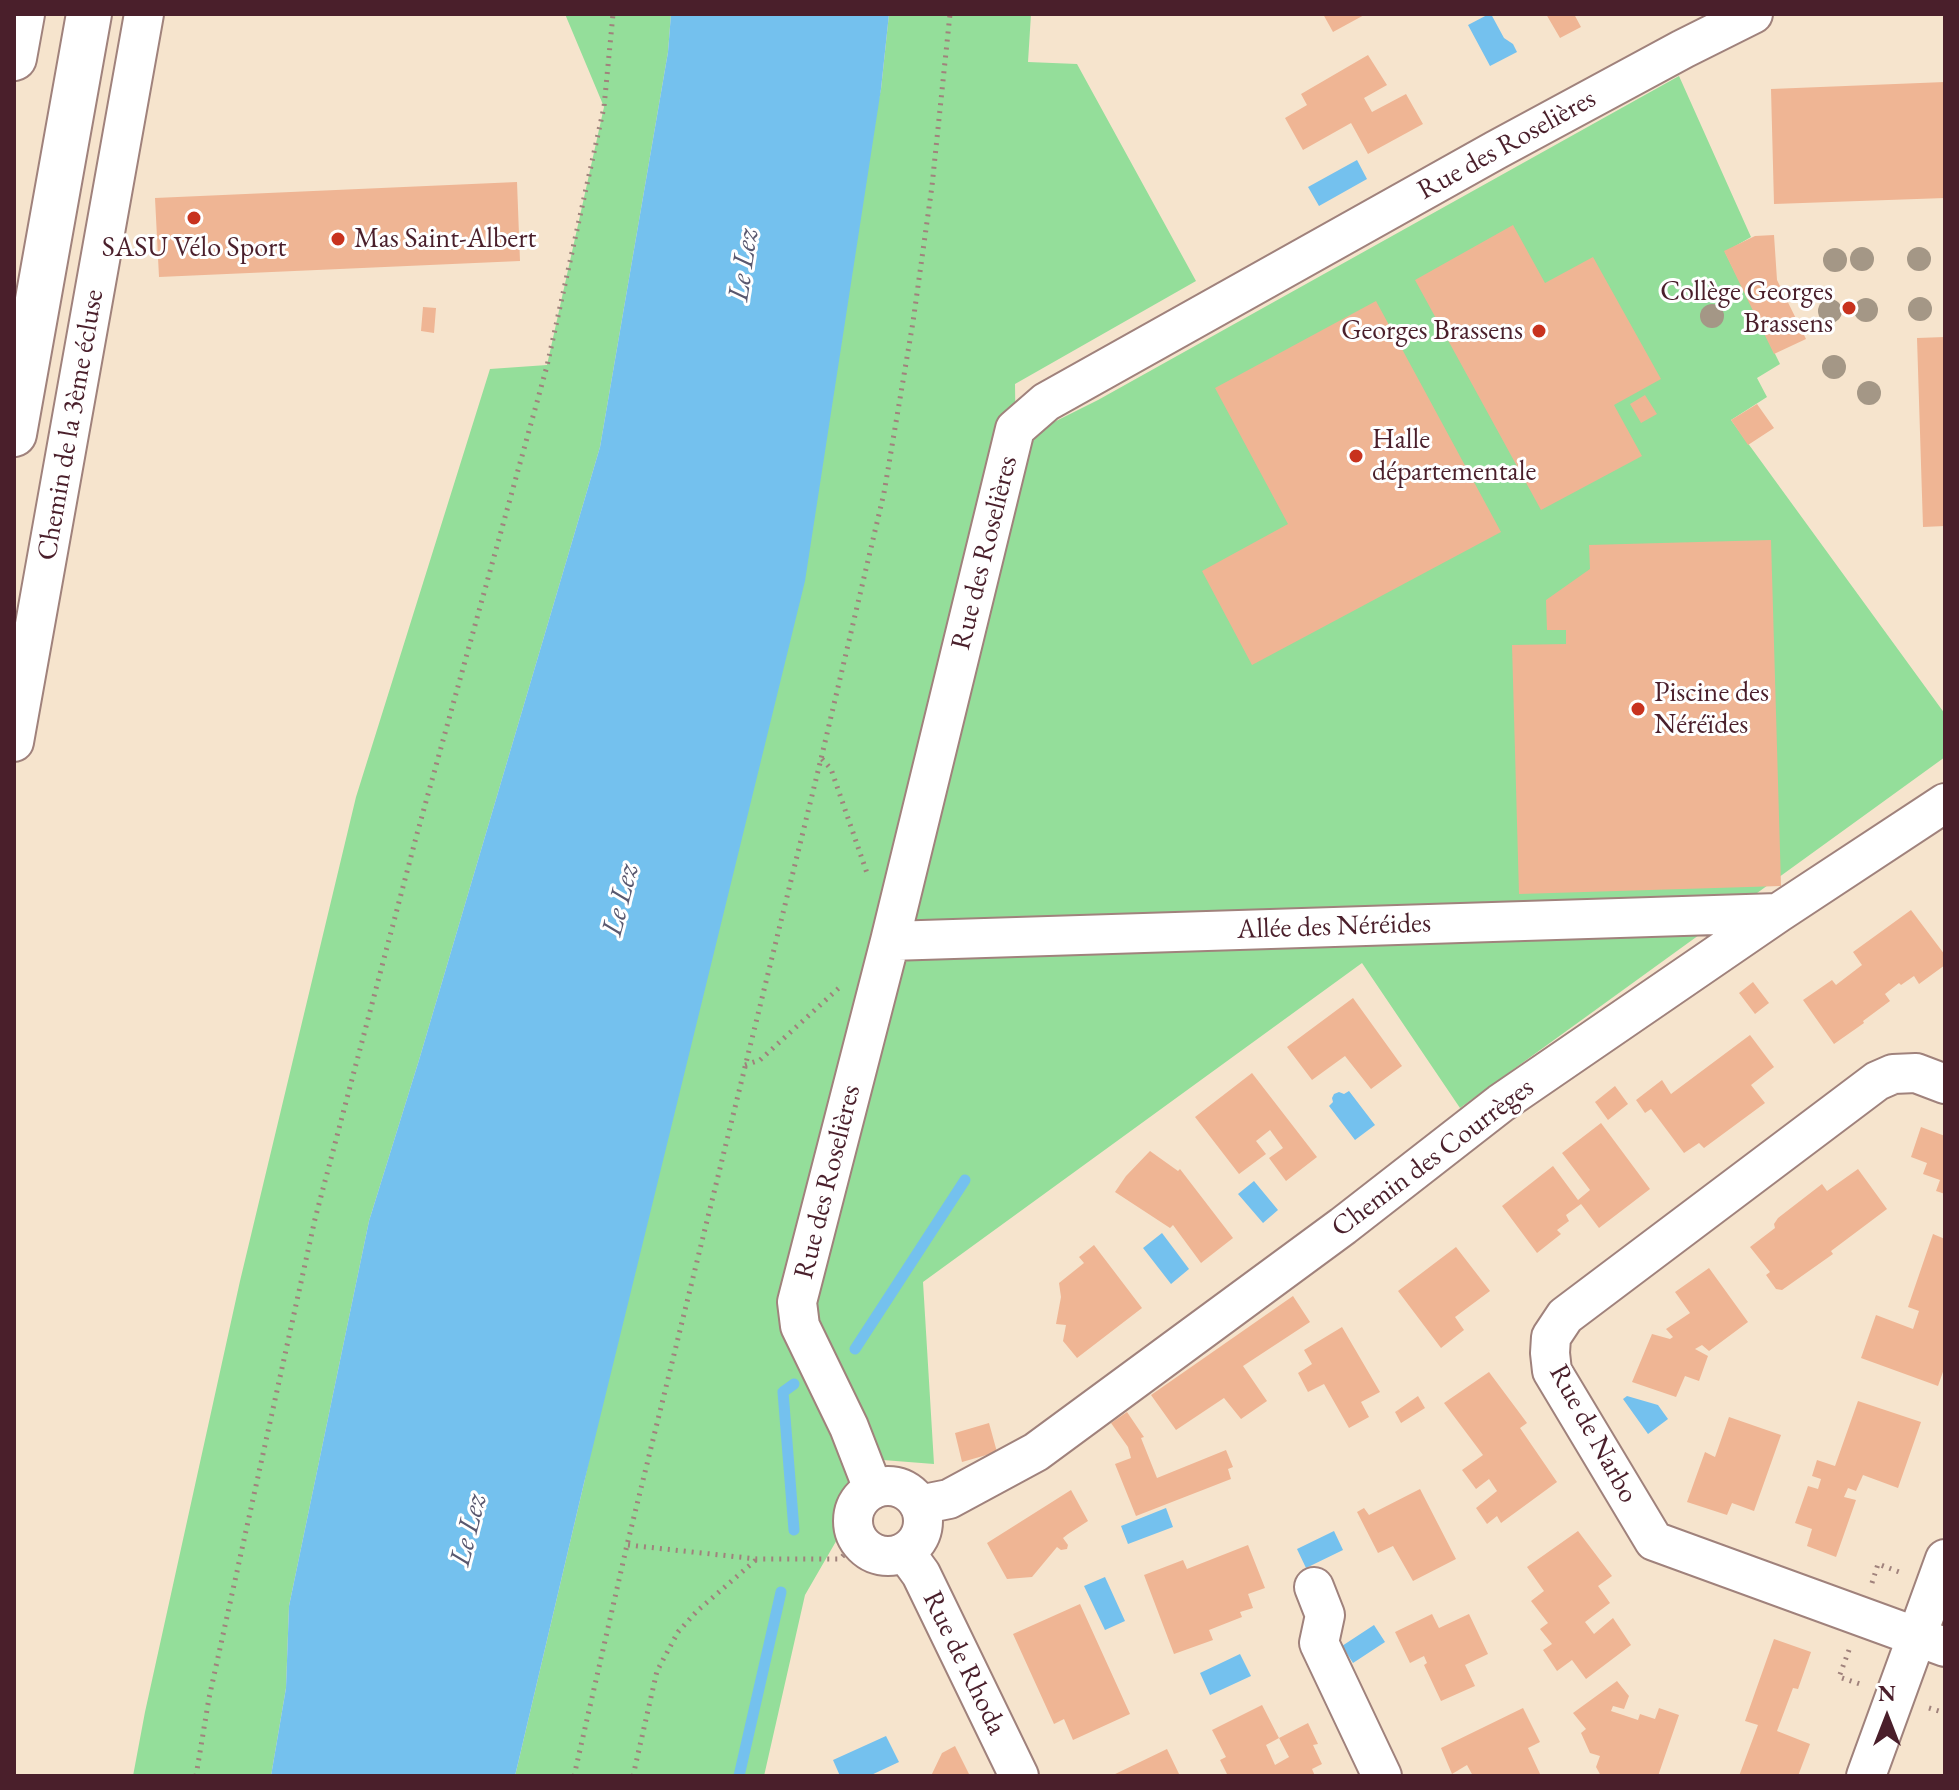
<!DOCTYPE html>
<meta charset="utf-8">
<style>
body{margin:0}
#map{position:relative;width:1959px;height:1790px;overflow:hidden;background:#f6e4cd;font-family:"EB Garamond",serif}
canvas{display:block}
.frame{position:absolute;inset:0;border:16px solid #4a1f2b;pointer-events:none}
.north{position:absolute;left:1847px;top:1678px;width:80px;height:80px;-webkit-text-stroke:6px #fff;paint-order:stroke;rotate:0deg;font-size:22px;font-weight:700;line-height:32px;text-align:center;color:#4a1f2b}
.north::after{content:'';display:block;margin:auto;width:28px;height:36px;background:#4a1f2b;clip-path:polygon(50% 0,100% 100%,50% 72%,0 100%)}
</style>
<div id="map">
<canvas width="1959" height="1790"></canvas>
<div class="frame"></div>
<div class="north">N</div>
</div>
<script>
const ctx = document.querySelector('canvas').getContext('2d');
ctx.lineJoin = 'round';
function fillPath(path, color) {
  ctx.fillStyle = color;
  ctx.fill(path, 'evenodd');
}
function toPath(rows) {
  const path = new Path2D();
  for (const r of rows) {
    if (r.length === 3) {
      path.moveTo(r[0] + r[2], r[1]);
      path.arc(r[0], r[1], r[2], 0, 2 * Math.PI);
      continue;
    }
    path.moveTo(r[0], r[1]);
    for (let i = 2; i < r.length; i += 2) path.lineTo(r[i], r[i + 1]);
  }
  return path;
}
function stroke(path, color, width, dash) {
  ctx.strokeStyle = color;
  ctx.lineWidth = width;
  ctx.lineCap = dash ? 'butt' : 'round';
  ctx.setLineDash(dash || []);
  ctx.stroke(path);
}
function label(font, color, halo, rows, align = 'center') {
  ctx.font = font + ' "EB Garamond",serif';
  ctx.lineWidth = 6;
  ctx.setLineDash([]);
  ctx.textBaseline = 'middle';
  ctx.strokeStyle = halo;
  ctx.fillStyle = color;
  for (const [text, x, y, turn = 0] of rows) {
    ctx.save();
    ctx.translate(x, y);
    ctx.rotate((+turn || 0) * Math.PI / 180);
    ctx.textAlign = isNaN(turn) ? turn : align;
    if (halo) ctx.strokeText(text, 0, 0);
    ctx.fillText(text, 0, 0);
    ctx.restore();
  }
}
const green = toPath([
 [565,14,671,14,668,52,600,447,419,1060,369,1221,289,1606,286,1688,271,1776,133,1776,145,1712,240,1281,356,797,490,369,547,365,604,107],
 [889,14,1031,14,1028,62,1077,64,1196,281,1015,384,1016,463,1044,427,1098,400,1679,76,1751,237,1725,252,1780,364,1757,378,1767,397,1731,420,1945,714,1945,757,1460,1108,1362,963,923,1282,934,1464,883,1460,805,1595,764,1776,515,1776,584,1483,881,89]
]);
const water = toPath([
 [671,14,889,14,881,89,805,581,584,1483,515,1776,271,1776,286,1688,289,1606,369,1221,419,1060,600,447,668,52],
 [1489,14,1491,14,1504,38,1513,44,1517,52,1490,66,1468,25],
 [1357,160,1367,179,1319,206,1308,187],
 [1349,1091,1375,1125,1355,1140,1329,1106,1333,1102,1332,1098,1334,1094,1339,1092,1344,1094],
 [1254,1181,1278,1210,1263,1223,1238,1194],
 [1162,1233,1189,1269,1171,1284,1143,1248],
 [1627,1396,1658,1405,1668,1419,1648,1434,1623,1399],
 [1166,1508,1173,1527,1128,1544,1121,1526],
 [1334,1531,1343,1550,1306,1568,1297,1549],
 [1105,1577,1125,1621,1105,1630,1084,1586],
 [1374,1625,1385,1642,1353,1663,1342,1646],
 [1240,1654,1251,1676,1210,1695,1200,1673],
 [886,1736,899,1762,869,1776,840,1776,833,1760]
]);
const stream = toPath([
 [855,1349,965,1180],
 [794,1530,783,1392,794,1384],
 [739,1776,781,1592]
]);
const building = toPath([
 [1323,14,1366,14,1333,32],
 [1546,14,1574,14,1581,27,1560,38],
 [1368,55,1387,85,1364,98,1372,112,1406,94,1423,124,1368,154,1351,123,1303,150,1285,118,1307,105,1301,94],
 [1945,82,1945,198,1774,204,1771,89],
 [517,182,520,261,159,277,155,198],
 [1513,225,1545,283,1593,257,1661,379,1614,405,1642,456,1541,510,1415,280],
 [1774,235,1777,280,1806,339,1774,354,1724,251,1755,236],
 [1376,301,1501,532,1252,665,1202,571,1288,524,1215,388],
 [423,307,436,308,434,333,421,331],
 [1945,337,1945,526,1923,527,1917,338],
 [1645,395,1657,414,1641,423,1630,404],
 [1757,404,1774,428,1748,445,1731,420],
 [1771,540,1781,886,1519,894,1512,645,1566,644,1566,630,1547,630,1546,600,1590,569,1589,545],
 [1911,910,1945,955,1945,965,1919,984,1914,976,1901,985,1899,983,1885,994,1890,1001,1863,1021,1864,1023,1834,1044,1803,1000,1832,980,1836,985,1862,965,1853,952],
 [1753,982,1769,1003,1755,1014,1739,993],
 [1353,998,1402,1066,1371,1089,1345,1056,1312,1080,1287,1047],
 [1750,1035,1774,1067,1751,1085,1765,1103,1704,1148,1699,1143,1684,1153,1651,1109,1645,1113,1636,1100,1662,1080,1671,1094],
 [1252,1073,1317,1157,1286,1181,1269,1158,1283,1148,1270,1130,1256,1141,1266,1154,1239,1174,1195,1117],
 [1615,1086,1628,1104,1608,1120,1595,1102],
 [1601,1123,1650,1189,1599,1228,1581,1204,1566,1215,1569,1221,1557,1230,1561,1234,1537,1253,1502,1206,1553,1166,1578,1200,1590,1190,1562,1153],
 [1921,1127,1945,1136,1945,1194,1936,1191,1940,1180,1923,1174,1927,1163,1911,1157],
 [1150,1151,1178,1171,1180,1169,1233,1238,1201,1263,1173,1225,1170,1228,1115,1192,1126,1176],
 [1858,1169,1887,1209,1831,1251,1833,1254,1782,1290,1776,1289,1766,1275,1770,1272,1750,1247,1775,1228,1774,1224,1778,1218,1822,1184,1827,1191],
 [1933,1234,1945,1239,1945,1366,1938,1386,1861,1358,1876,1315,1913,1329,1919,1311,1908,1307],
 [1094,1245,1142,1308,1077,1358,1063,1341,1066,1325,1056,1324,1061,1297,1059,1283,1084,1263,1079,1257],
 [1456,1247,1490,1291,1455,1317,1464,1330,1441,1348,1398,1291],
 [1709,1268,1748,1322,1709,1351,1702,1345,1695,1349,1708,1356,1699,1381,1685,1376,1676,1397,1632,1382,1652,1334,1670,1339,1673,1337,1666,1329,1690,1313,1675,1292],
 [1293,1296,1310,1322,1243,1366,1267,1401,1241,1419,1224,1398,1176,1430,1151,1395],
 [1342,1327,1380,1392,1361,1402,1369,1417,1349,1428,1324,1384,1308,1392,1298,1373,1312,1364,1304,1350],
 [1489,1372,1527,1423,1520,1428,1557,1482,1501,1523,1497,1516,1487,1524,1476,1508,1497,1491,1489,1479,1476,1489,1462,1470,1483,1455,1444,1403],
 [1418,1396,1425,1408,1401,1423,1395,1412],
 [1858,1401,1921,1422,1898,1488,1863,1475,1856,1491,1848,1488,1844,1497,1856,1500,1836,1557,1807,1546,1812,1529,1795,1523,1808,1486,1818,1489,1821,1479,1812,1476,1817,1460,1835,1466],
 [1127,1412,1144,1437,1141,1438,1157,1478,1226,1450,1233,1467,1228,1469,1231,1479,1136,1516,1115,1464,1131,1458,1128,1447,1111,1423],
 [1729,1417,1781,1435,1754,1511,1732,1503,1727,1515,1687,1502,1705,1452,1715,1457],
 [989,1423,997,1452,962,1462,955,1433],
 [1420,1489,1456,1559,1413,1581,1393,1546,1378,1553,1357,1512,1364,1508,1369,1515],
 [1071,1490,1088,1521,1068,1534,1063,1538,1068,1545,1067,1549,1061,1550,1057,1547,1032,1577,1007,1579,987,1543],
 [1578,1531,1612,1576,1598,1586,1610,1603,1585,1622,1594,1634,1613,1618,1631,1645,1586,1679,1572,1660,1557,1671,1543,1650,1552,1644,1540,1629,1548,1623,1531,1601,1544,1591,1527,1567],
 [1248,1545,1265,1588,1248,1594,1253,1608,1240,1612,1242,1617,1209,1630,1213,1640,1174,1654,1144,1575,1183,1560,1187,1569],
 [1080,1604,1130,1714,1073,1740,1064,1719,1054,1724,1013,1634],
 [1432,1614,1439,1628,1469,1614,1488,1654,1465,1665,1475,1686,1441,1701,1424,1665,1427,1663,1424,1656,1410,1663,1395,1632],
 [1774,1639,1811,1652,1798,1689,1793,1688,1777,1731,1810,1744,1798,1776,1739,1776,1758,1725,1745,1721],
 [1617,1681,1629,1696,1624,1709,1613,1706,1611,1711,1638,1720,1640,1714,1655,1719,1659,1708,1679,1715,1658,1776,1601,1776,1596,1767,1600,1756,1590,1753,1581,1733,1586,1729,1573,1713],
 [1262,1705,1279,1738,1266,1745,1275,1765,1289,1757,1279,1738,1308,1723,1318,1744,1313,1745,1322,1764,1312,1769,1315,1776,1228,1776,1220,1760,1226,1757,1212,1730],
 [1523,1708,1540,1742,1528,1748,1541,1776,1473,1776,1467,1765,1452,1774,1441,1748],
 [955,1746,970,1776,931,1776,942,1753],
 [1167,1749,1180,1776,1111,1776]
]);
const path = toPath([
 [822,759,831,769,868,876],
 [745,1065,760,1060,840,987],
 [628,1545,757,1559,840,1559,858,1540],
 [1872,1583,1878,1564,1902,1573],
 [1849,1650,1839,1677,1863,1685],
 [1929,1708,1945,1713],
 [196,1776,209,1698,315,1219,417,834,547,366,604,107,613,14],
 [574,1776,627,1545,821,759,884,493,913,322,932,186,950,14],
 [633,1776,657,1671,678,1632,697,1611,757,1559]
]);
const minor = toPath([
 [14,742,144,14],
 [890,941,1778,913],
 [1945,1084,1916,1073,1893,1074,1877,1081,1565,1316,1551,1337,1550,1353,1552,1371,1654,1541,1945,1647],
 [888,1521,35],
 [872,1490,868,1476,849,1427,800,1326,797,1302,890,941,1015,429,1046,402,1496,150,1683,49,1753,14],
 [919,1505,949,1499,1036,1452,1343,1226,1501,1103,1778,913,1945,803],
 [905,1552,921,1574,1019,1776],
 [1314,1587,1325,1615,1319,1643,1382,1776],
 [1866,1776,1945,1559]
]);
const major = toPath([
 [14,58,22,14],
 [14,434,89,14]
]);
const trees = [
 [1862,259],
 [1919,259],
 [1835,260],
 [1920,309],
 [1866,310],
 [1830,311],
 [1712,316],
 [1834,367],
 [1869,393]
];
const markers = [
 [194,218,8,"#c8321e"],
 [338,239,8,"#c8321e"],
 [1849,308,8,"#c8321e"],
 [1539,331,8,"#c8321e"],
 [1356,456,8,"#c8321e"],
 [1638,709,8,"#c8321e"]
];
const streetNames = [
 ["Rue des Roselières",1507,145,-29],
 ["Chemin de la 3ème écluse",71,425,-80],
 ["Rue des Roselières",985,553,-76],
 ["Allée des Néréides",1334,927,-2],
 ["Chemin des Courrèges",1433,1158,-37],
 ["Rue des Roselières",828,1182,-76],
 ["Rue de Narbo",1593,1434,61],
 ["Rue de Rhoda",964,1663,64]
];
const poiNames = [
 ["Mas Saint-Albert",354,239],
 ["SASU Vélo Sport",194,248,"center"],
 ["Collège Georges",1833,292,"right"],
 ["Brassens",1833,324,"right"],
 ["Georges Brassens",1523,331,"right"],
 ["Halle",1372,440],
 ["départementale",1372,472],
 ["Piscine des",1654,693],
 ["Néréïdes",1654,725]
];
const waterNames = [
 ["Le Lez",744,265,-82],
 ["Le Lez",621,900,-76],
 ["Le Lez",469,1530,-76]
];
fillPath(green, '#94de9a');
fillPath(water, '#74c1ee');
stroke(stream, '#74c1ee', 11);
fillPath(building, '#efb594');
stroke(minor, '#a0827c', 42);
stroke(major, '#a0827c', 48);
stroke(path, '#a0827c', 5, [2, 6]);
stroke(minor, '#fff', 38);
stroke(major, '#fff', 44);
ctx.fillStyle = '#a49786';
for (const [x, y] of trees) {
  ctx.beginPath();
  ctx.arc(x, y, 12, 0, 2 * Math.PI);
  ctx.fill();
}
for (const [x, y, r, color] of markers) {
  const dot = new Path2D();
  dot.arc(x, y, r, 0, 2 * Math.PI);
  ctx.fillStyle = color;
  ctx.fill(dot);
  stroke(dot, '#fff', 3);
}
label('28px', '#4a1f2b', '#fff', streetNames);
label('28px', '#4a1f2b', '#fff', poiNames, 'left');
label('italic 30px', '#59586f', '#fff', waterNames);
</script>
